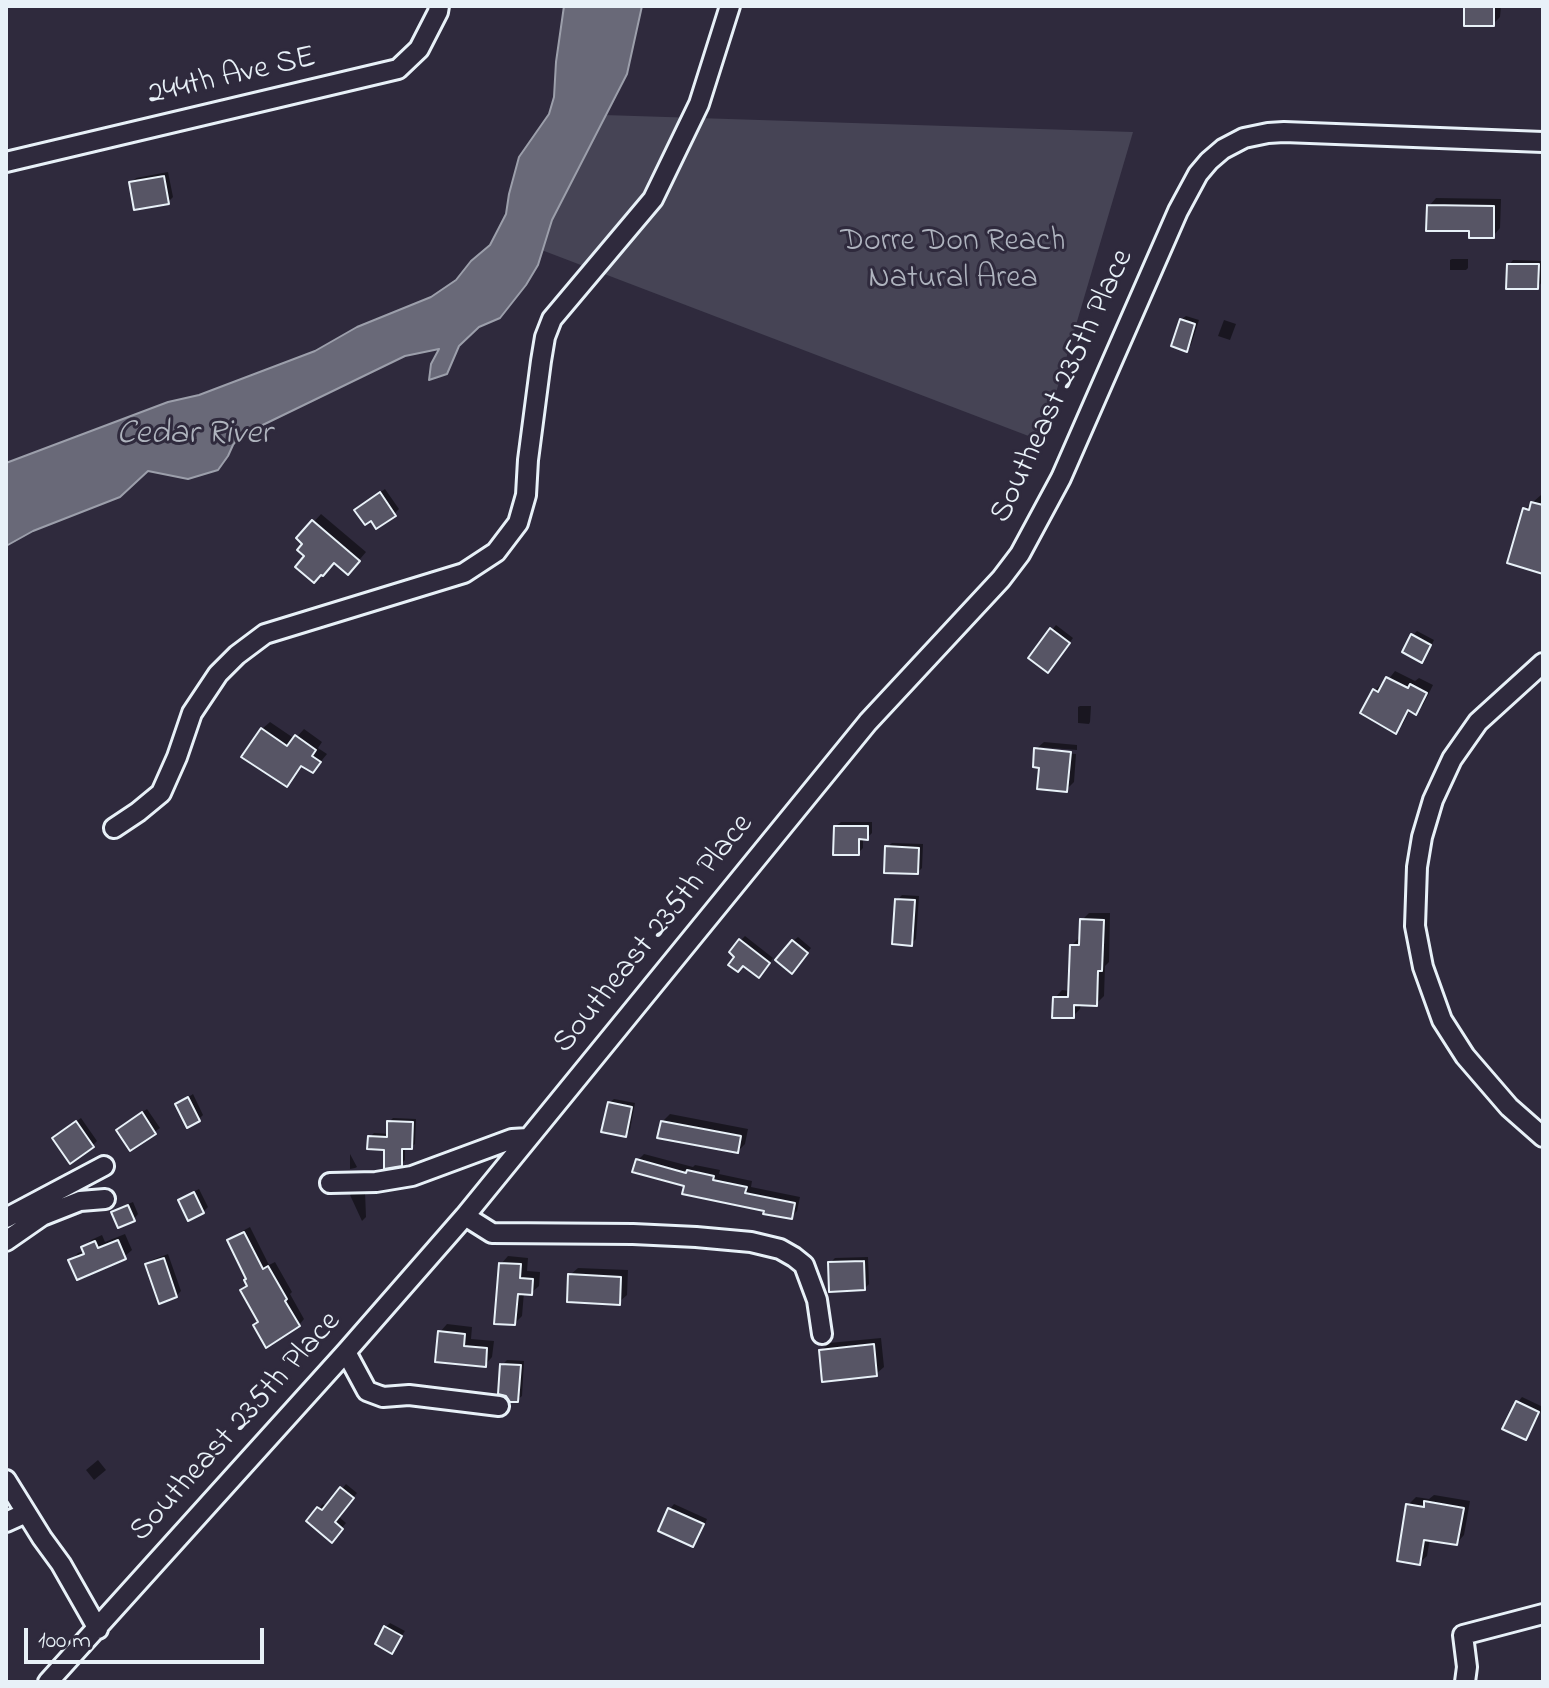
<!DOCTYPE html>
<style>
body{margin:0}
#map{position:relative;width:1549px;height:1688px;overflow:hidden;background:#2f2a3d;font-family:"Indie Flower",sans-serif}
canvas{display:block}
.frame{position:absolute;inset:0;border:8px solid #e8f1f8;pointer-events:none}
.scale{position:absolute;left:24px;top:1628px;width:240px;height:36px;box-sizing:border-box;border:4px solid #e8f1f8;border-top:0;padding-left:10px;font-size:24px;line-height:28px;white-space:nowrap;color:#e8f1f8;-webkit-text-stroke:6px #2f2a3d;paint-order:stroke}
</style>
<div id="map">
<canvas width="1549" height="1688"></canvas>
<div class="frame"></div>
<div class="scale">100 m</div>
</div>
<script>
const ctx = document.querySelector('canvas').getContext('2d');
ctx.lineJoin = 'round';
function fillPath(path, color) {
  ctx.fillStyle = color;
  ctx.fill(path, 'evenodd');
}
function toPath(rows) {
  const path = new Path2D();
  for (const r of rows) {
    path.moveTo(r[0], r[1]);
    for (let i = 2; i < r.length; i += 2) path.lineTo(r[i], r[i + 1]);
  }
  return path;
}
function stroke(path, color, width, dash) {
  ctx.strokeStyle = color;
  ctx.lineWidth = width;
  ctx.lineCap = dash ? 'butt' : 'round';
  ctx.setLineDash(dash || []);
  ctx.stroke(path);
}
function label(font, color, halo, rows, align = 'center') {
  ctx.font = font + ' "Indie Flower",sans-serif';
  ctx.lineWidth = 6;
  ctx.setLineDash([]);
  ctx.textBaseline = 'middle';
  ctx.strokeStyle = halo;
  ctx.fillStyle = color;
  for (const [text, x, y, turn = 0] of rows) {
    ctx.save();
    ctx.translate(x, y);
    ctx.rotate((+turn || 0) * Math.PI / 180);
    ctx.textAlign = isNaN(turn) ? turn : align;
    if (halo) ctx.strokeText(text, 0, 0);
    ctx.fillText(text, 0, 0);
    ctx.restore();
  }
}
const green = toPath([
 [604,115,1133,132,1047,423,1039,440,539,249,548,220]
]);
const water = toPath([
 [564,6,642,6,627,74,552,220,538,265,526,285,500,318,479,327,459,346,447,374,429,380,431,364,439,349,405,356,240,436,233,445,228,456,218,470,188,479,148,471,120,497,33,531,6,546,6,463,168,402,199,395,315,351,357,327,431,297,456,280,471,261,490,245,506,214,509,194,519,157,549,114,554,97,556,62,564,6]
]);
const shadow = toPath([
 [1466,6,1501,6,1500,17,1493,24],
 [168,172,173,197,168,202,132,183,136,178],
 [1436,198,1501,199,1500,228,1493,236,1471,229,1429,206],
 [1452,259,1468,259,1468,268,1466,270,1450,270,1450,260],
 [1513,260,1542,261,1542,282,1538,287,1509,265],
 [1186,316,1199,320,1191,345,1186,349,1181,320],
 [1224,320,1236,324,1230,340,1218,336],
 [385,489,399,509,394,514,362,505],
 [1541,495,1543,496,1543,569,1525,509],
 [321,514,366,552,355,565,307,556,304,544,299,538],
 [1056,625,1073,638,1052,666,1052,630],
 [1417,631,1434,640,1426,656,1422,660,1413,635],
 [1395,671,1415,681,1419,678,1433,685,1423,705,1415,712,1410,709,1403,724,1395,731,1375,690,1382,683,1385,684],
 [1080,706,1091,706,1090,722,1089,724,1078,723,1078,707],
 [270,722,295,739,304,729,322,742,318,748,327,754,313,771,303,764,286,785,262,729],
 [1044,742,1077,745,1077,750,1040,747,1040,751,1076,754,1074,782,1066,790,1041,766,1036,749],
 [841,822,872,822,872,833,867,838,863,838,863,848,858,853,836,826],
 [892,843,923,844,922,868,918,872,887,847],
 [902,895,919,896,916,939,911,944,897,900],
 [1089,913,1110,913,1109,962,1105,966,1104,996,1096,1004,1081,1003,1080,1009,1073,1016,1055,998,1062,990,1070,991,1072,945,1079,938,1082,938,1082,920],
 [745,936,773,958,764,971,737,956,740,941],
 [798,937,811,948,796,967,793,941],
 [193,1094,203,1115,199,1119,177,1105],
 [614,1099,635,1103,630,1130,625,1135,609,1103],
 [147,1109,160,1128,131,1149,123,1125],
 [670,1114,748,1129,745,1144,738,1151,662,1122],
 [81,1118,97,1141,93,1145,59,1134],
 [393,1118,416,1119,415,1144,411,1147,405,1147,405,1160,401,1164,386,1148,370,1137,374,1133,389,1134,389,1122],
 [350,1154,357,1167,355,1168,350,1169],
 [644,1154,693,1167,695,1165,720,1170,719,1174,752,1181,751,1187,800,1197,797,1211,791,1217,686,1184,638,1160],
 [199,1189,208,1207,203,1212,180,1200,185,1196],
 [355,1191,365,1191,366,1217,362,1221,350,1195],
 [133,1202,138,1214,134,1219,113,1212,118,1208],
 [250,1227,269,1265,275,1262,292,1292,290,1294,304,1319,299,1325,260,1321,242,1291,249,1284,229,1241,235,1235],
 [125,1234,132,1250,124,1257,71,1261,78,1253,84,1251,83,1248,91,1240,102,1235,105,1242],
 [168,1254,181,1291,176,1296,148,1264,152,1260],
 [508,1256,528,1258,527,1271,540,1272,539,1286,531,1293,524,1292,522,1316,515,1323,501,1264],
 [868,1257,869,1284,864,1289,830,1263,835,1258],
 [578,1268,628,1270,627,1295,619,1302,570,1275],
 [447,1324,472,1327,471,1339,494,1341,492,1357,485,1365,440,1332],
 [881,1338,884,1367,876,1374,821,1351,829,1343],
 [507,1360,524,1361,522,1396,517,1400,502,1365],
 [1522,1397,1543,1407,1530,1433,1525,1438,1518,1402],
 [98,1460,106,1470,94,1480,86,1470],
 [346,1484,357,1493,338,1516,346,1523,336,1535,308,1521,323,1504,327,1507],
 [1434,1495,1470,1501,1464,1535,1457,1543,1430,1538,1427,1556,1419,1563,1408,1505,1416,1497,1429,1499],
 [674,1504,707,1519,698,1540,693,1544,661,1530,670,1509],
 [390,1623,405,1631,392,1651,386,1627]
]);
const building = toPath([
 [1464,6,1494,6,1494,26,1464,26,1464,6],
 [164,176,169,204,134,210,129,182,164,176],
 [1427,205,1494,206,1494,238,1469,238,1469,231,1426,231,1427,205],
 [1507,264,1539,264,1538,289,1506,289,1507,264],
 [1180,319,1195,324,1187,352,1171,346,1180,319],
 [380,492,396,516,376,529,371,521,365,525,354,510,380,492],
 [1531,502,1543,505,1543,574,1507,563,1523,508,1529,510,1531,502],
 [312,520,360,561,348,575,334,563,323,576,321,575,314,583,295,567,304,556,297,550,302,544,296,538,312,520],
 [1050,628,1070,643,1048,673,1028,658,1050,628],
 [1411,634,1431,645,1422,663,1402,652,1411,634],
 [1386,677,1408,688,1410,684,1427,693,1416,715,1408,710,1396,734,1360,713,1373,689,1378,692,1386,677],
 [261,728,287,746,295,735,316,750,312,756,321,762,313,773,301,766,287,787,241,757,261,728],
 [1034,748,1071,752,1067,792,1037,789,1039,768,1033,767,1034,748],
 [834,826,868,826,868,840,859,839,859,855,833,855,834,826],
 [885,846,919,848,918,874,884,873,885,846],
 [895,899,915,900,912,946,892,944,895,899],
 [1080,919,1104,920,1102,971,1098,971,1097,1006,1074,1005,1074,1018,1052,1018,1053,997,1068,997,1070,945,1079,945,1080,919],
 [739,939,770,963,759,978,743,966,738,972,728,965,734,957,729,952,739,939],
 [792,940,808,953,792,974,775,960,792,940],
 [188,1097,200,1121,187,1128,175,1104,188,1097],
 [608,1102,632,1107,626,1137,601,1132,608,1102],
 [142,1112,156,1134,130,1151,116,1130,142,1112],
 [76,1121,94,1147,70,1164,52,1138,76,1121],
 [387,1121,413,1122,412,1149,402,1149,402,1166,384,1169,384,1150,367,1149,368,1136,387,1137,387,1121],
 [661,1121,741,1136,738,1153,657,1138,661,1121],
 [636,1159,686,1173,687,1170,714,1176,713,1180,747,1187,745,1193,795,1203,792,1219,763,1214,764,1211,682,1194,684,1186,632,1172,636,1159],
 [194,1192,204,1213,188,1221,178,1200,194,1192],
 [128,1205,135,1221,118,1228,111,1212,128,1205],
 [244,1232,263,1269,268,1266,287,1299,285,1301,300,1326,266,1348,253,1325,258,1322,240,1290,247,1286,244,1280,246,1279,227,1240,244,1232],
 [118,1240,126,1259,77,1280,68,1260,84,1254,81,1247,95,1241,98,1248,118,1240],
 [164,1258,177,1297,159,1304,145,1264,164,1258],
 [864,1261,865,1290,829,1292,828,1262,864,1261],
 [499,1263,521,1264,520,1278,533,1279,532,1295,518,1294,515,1325,494,1324,499,1263],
 [568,1274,621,1277,620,1305,567,1302,568,1274],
 [438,1331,465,1334,464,1346,487,1348,486,1367,435,1362,438,1331],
 [874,1344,877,1376,822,1382,819,1350,874,1344],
 [500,1364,521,1365,518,1402,510,1402,506,1396,498,1394,500,1364],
 [1516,1401,1539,1412,1526,1440,1502,1429,1516,1401],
 [340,1487,354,1498,335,1522,343,1529,332,1543,306,1521,317,1507,322,1510,340,1487],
 [1424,1501,1464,1508,1457,1545,1424,1540,1420,1565,1397,1561,1406,1504,1424,1507,1424,1501],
 [668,1508,704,1524,693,1547,658,1531,668,1508],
 [384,1626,402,1636,392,1654,375,1644,384,1626]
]);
const minor = toPath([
 [6,162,398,69,419,49,438,12,439,6],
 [1543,663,1478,722,1452,759,1433,800,1422,837,1417,867,1415,926,1423,967,1442,1020,1465,1056,1509,1107,1543,1137],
 [114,828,138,812,161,793,177,757,192,713,218,674,237,655,265,634,464,573,496,552,518,523,526,495,528,460,541,361,545,337,552,319,653,199,699,104,730,6],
 [330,1183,376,1182,412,1176,512,1139,528,1138],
 [465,1216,492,1233,633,1234,696,1237,751,1242,780,1249,794,1257,804,1265,817,1300,822,1334],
 [6,1218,104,1166],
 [6,1241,42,1216,80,1201,105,1199],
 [346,1352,367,1391,383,1397,409,1395,499,1406],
 [6,1480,42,1538,61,1564,98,1629],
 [6,1522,26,1513],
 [48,1682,346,1352,465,1216,868,722,1001,579,1020,554,1061,478,1178,211,1198,174,1209,161,1223,149,1244,138,1268,133,1284,132,1543,142],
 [1465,1682,1467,1667,1463,1635,1543,1614]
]);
const streetNames = [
 ["244th Ave SE",232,78,-13],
 ["Southeast 235th Place",1064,387,-65],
 ["Southeast 235th Place",655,935,-51],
 ["Southeast 235th Place",237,1428,-48]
];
const parkNames = [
 ["Dorre Don Reach",953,244],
 ["Natural Area",953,281]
];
const waterNames = [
 ["Cedar River",194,436]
];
fillPath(green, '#464455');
fillPath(water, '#696978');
stroke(water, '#9c9fab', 2);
fillPath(shadow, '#0007');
fillPath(building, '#575565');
stroke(building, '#e8f1f8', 2);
stroke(minor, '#e8f1f8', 24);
stroke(minor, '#2f2a3d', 18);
label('32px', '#e8f1f8', '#2f2a3d', streetNames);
label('32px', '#afb4bf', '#2f2a3d', parkNames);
label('italic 34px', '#afb4be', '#2f2a3d', waterNames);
</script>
